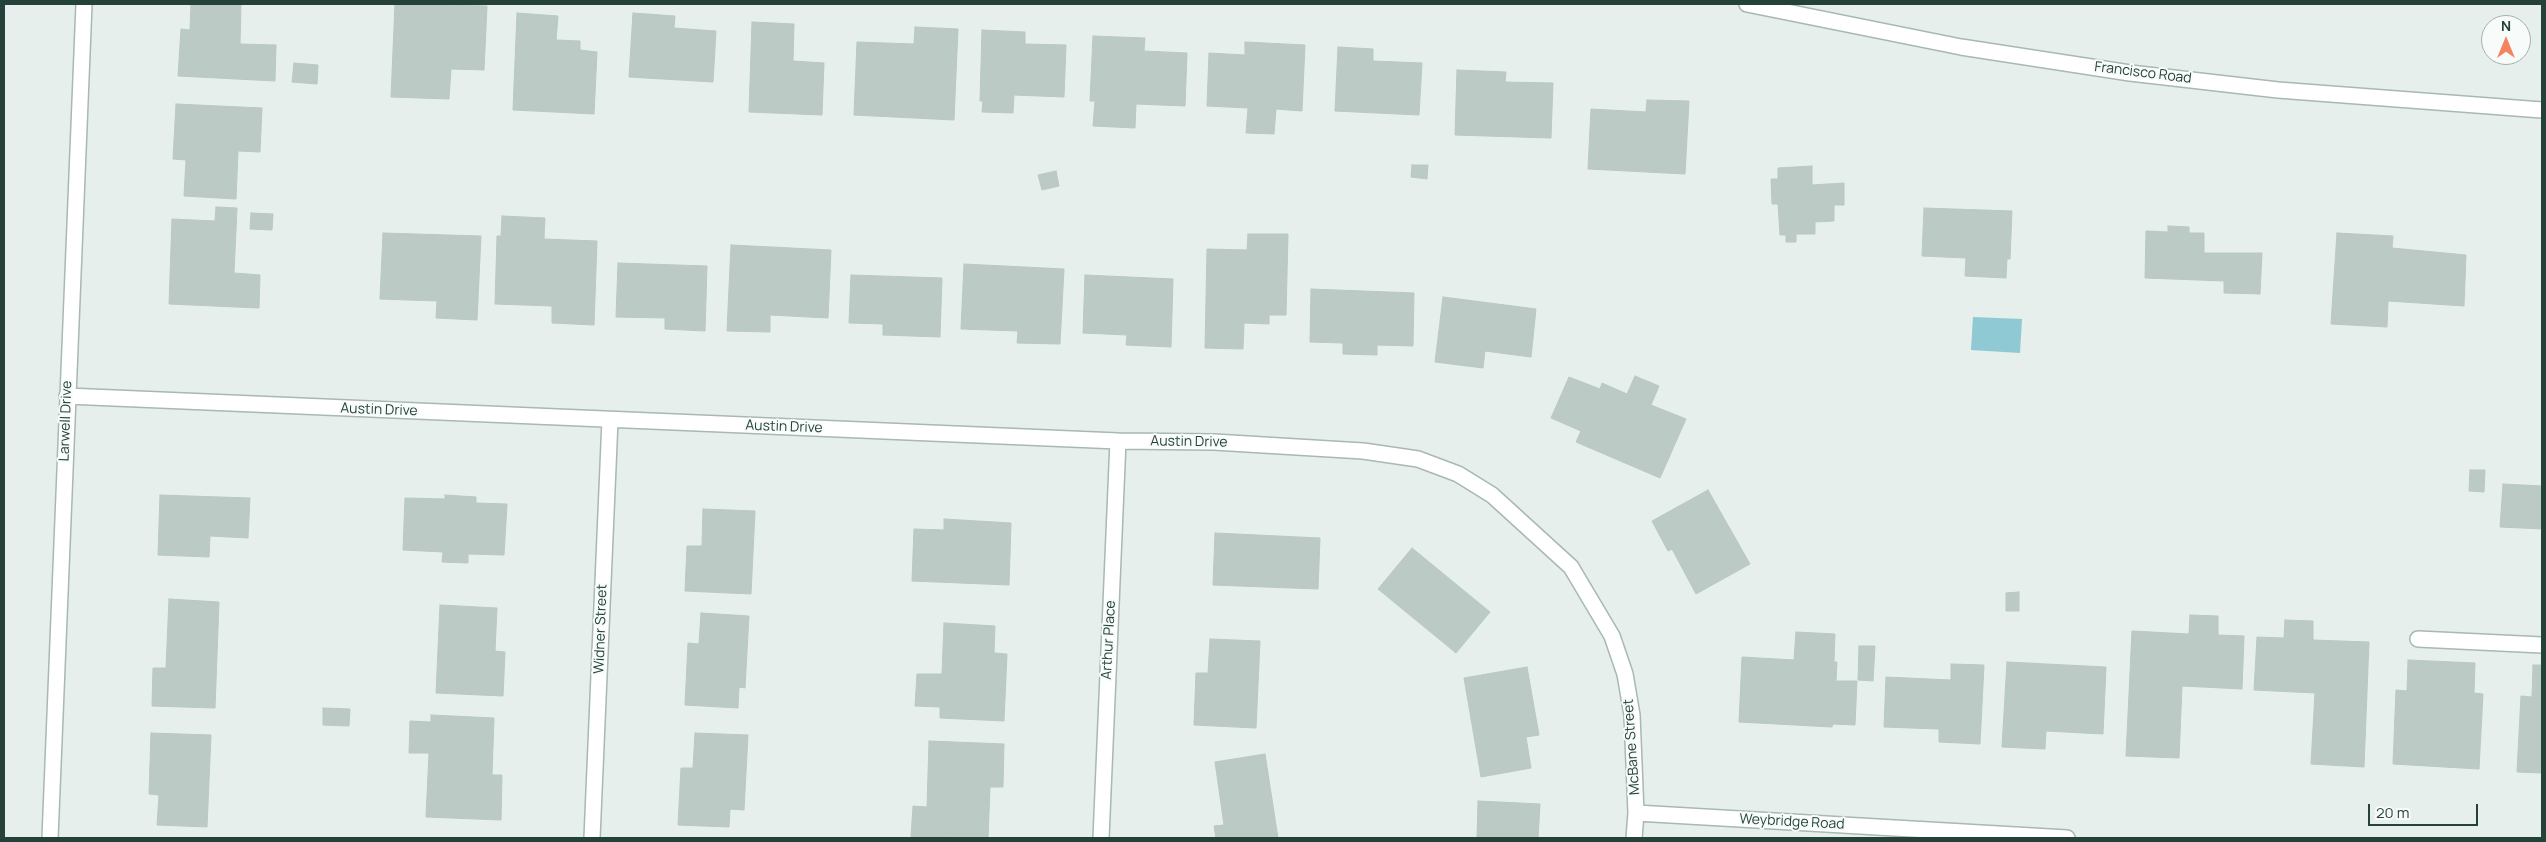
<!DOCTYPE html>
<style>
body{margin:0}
#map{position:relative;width:2546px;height:842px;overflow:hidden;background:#e6efeb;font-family:Manrope,sans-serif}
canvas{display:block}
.frame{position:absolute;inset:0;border:5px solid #24423a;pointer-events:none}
.north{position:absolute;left:2481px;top:15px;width:50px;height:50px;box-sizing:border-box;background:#f7fbf9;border:1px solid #a3b1ad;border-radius:50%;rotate:0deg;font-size:14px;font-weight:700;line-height:20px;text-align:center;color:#24423a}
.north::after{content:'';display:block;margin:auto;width:18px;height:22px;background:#f4845f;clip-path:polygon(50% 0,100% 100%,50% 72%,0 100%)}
.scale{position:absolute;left:2368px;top:804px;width:110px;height:22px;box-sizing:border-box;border:2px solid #24423a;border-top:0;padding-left:6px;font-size:15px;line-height:18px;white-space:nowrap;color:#24423a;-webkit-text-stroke:4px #f7fbf9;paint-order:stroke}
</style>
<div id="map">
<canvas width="2546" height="842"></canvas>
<div class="frame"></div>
<div class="north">N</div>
<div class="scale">20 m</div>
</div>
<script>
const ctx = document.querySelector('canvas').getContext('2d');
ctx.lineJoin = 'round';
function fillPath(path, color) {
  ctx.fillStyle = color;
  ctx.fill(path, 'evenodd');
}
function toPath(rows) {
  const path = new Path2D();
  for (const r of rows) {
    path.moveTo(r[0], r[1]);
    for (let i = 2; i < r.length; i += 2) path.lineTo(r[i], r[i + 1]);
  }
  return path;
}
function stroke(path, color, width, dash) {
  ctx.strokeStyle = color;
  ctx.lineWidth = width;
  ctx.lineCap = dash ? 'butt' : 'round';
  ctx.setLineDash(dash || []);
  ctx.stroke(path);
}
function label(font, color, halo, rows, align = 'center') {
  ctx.font = font + ' Manrope,sans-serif';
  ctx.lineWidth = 4;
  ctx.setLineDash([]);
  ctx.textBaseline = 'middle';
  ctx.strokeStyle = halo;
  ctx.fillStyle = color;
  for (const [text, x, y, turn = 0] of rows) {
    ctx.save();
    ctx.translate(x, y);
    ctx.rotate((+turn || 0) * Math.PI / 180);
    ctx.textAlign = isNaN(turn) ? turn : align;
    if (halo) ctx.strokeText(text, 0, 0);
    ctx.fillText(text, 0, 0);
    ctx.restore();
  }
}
const water = toPath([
 [1973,317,2022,319,2020,353,1971,350]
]);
const building = toPath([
 [191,4,241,4,240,44,276,45,275,81,178,76,181,29,190,30,191,4],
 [395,4,487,6,484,70,451,69,449,99,391,97,395,4],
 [517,13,558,16,556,40,580,41,580,50,597,52,594,114,513,110,517,13],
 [633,13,675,16,674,28,716,31,713,82,629,77,633,13],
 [752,22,794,24,793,61,824,63,822,115,749,112,752,22],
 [915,27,958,29,954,120,854,115,857,42,914,44,915,27],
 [982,30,1025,32,1025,44,1066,45,1064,97,1014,95,1013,113,982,112,983,101,980,101,982,30],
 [1093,36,1145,38,1144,51,1187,53,1185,106,1136,104,1135,128,1093,126,1095,101,1090,101,1093,36],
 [1245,42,1305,45,1302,111,1276,109,1274,134,1246,133,1248,108,1207,106,1209,53,1245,55,1245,42],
 [1338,47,1373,49,1373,61,1422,63,1419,115,1335,111,1338,47],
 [294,63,318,65,317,84,292,82,294,63],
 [1457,70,1506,72,1505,82,1553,83,1551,138,1455,135,1457,70],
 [1647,100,1689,101,1685,174,1588,169,1591,109,1646,112,1647,100],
 [176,104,262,108,260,152,238,151,236,199,184,196,186,160,173,159,176,104],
 [1412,165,1428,165,1427,179,1411,177,1412,165],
 [1812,166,1812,185,1844,183,1844,205,1834,205,1834,221,1815,222,1815,234,1796,234,1796,242,1786,242,1786,235,1780,235,1778,204,1772,204,1771,179,1778,179,1778,168,1812,166],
 [1056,171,1059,186,1042,190,1038,175,1056,171],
 [216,207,237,208,234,273,260,275,259,308,169,304,172,219,215,221,216,207],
 [1924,208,2012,211,2010,259,2007,259,2006,278,1965,276,1966,258,1922,256,1924,208],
 [251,213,273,214,272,230,250,229,251,213],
 [502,216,545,218,544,239,597,241,594,325,552,323,552,306,495,304,497,236,501,236,502,216],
 [2168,226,2189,227,2189,233,2204,233,2204,253,2262,253,2260,294,2224,293,2224,281,2145,278,2146,231,2168,232,2168,226],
 [383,233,481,236,477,320,436,318,437,301,380,299,383,233],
 [2337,233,2393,236,2392,248,2466,255,2464,306,2388,301,2387,327,2331,324,2337,233],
 [1248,234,1288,234,1286,315,1269,315,1269,324,1244,323,1243,349,1205,348,1207,249,1247,250,1248,234],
 [731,245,831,250,828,318,770,315,770,332,727,331,731,245],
 [618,263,707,266,705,331,665,329,665,318,616,317,618,263],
 [964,264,1064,269,1060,344,1017,343,1018,331,961,329,964,264],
 [851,275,942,278,940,337,883,335,883,324,849,323,851,275],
 [1085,275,1173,279,1171,347,1126,345,1127,335,1083,333,1085,275],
 [1311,289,1414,293,1413,346,1377,345,1377,355,1343,354,1343,343,1310,342,1311,289],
 [1443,297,1536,309,1531,357,1485,351,1483,368,1435,362,1443,297],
 [1635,376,1659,386,1651,405,1686,419,1660,478,1576,442,1581,431,1551,418,1569,377,1600,389,1602,383,1627,394,1635,376],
 [2470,470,2485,470,2484,492,2469,491,2470,470],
 [2503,484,2542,486,2542,529,2500,527,2503,484],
 [1708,490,1750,564,1696,594,1672,549,1668,551,1652,521,1708,490],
 [160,495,250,498,248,538,210,536,209,557,158,555,160,495],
 [445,495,476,497,476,503,507,504,504,555,468,554,468,563,442,562,443,552,403,550,405,498,445,499,445,495],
 [703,509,755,511,751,594,685,591,687,546,702,546,703,509],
 [944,519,1011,523,1009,585,912,581,914,529,944,530,944,519],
 [1215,533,1320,538,1318,589,1213,585,1215,533],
 [1412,548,1490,612,1456,653,1378,589,1412,548],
 [2019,592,2019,611,2006,611,2006,593,2019,592],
 [169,599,219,602,215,708,152,706,153,668,166,668,169,599],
 [440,605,497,608,495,651,505,652,503,696,436,693,440,605],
 [701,613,749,616,745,688,739,687,738,708,685,705,688,643,699,644,701,613],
 [2190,615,2218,616,2218,635,2244,636,2242,689,2182,686,2179,758,2126,756,2132,631,2189,634,2190,615],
 [2285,620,2313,621,2313,640,2369,642,2364,767,2311,764,2315,693,2254,690,2257,637,2284,638,2285,620],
 [944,623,995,626,994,653,1007,654,1004,721,940,718,940,707,915,706,917,674,942,674,944,623],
 [1796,632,1835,634,1834,662,1837,662,1836,681,1857,681,1855,725,1833,724,1832,727,1739,722,1742,657,1794,660,1796,632],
 [1210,639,1260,641,1256,728,1194,725,1196,673,1208,673,1210,639],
 [1859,646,1875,646,1873,681,1858,680,1859,646],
 [2408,660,2475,663,2474,693,2483,694,2479,769,2393,764,2396,690,2407,691,2408,660],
 [2007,662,2106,667,2103,734,2046,731,2045,749,2002,747,2007,662],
 [1951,664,1984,665,1980,744,1939,742,1939,729,1884,727,1886,677,1951,680,1951,664],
 [2533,665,2542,665,2542,773,2517,772,2521,696,2532,697,2533,665],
 [1527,667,1539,735,1526,737,1531,768,1481,777,1464,678,1527,667],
 [323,708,350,709,349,726,323,725,323,708],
 [431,715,494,718,492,775,502,775,501,820,426,817,429,753,409,753,410,721,431,722,431,715],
 [151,733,211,735,207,827,157,825,159,795,149,794,151,733],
 [695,733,748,735,744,810,730,809,729,827,678,825,681,768,693,768,695,733],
 [929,741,1004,744,1003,787,990,787,988,838,911,837,913,806,927,807,929,741],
 [1265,754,1278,838,1216,838,1214,826,1224,825,1215,762,1265,754],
 [1478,801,1540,804,1538,838,1477,838,1478,801]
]);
const service = toPath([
 [2418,639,2542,645]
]);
const minor = toPath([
 [1747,4,1961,47,2130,73,2278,90,2542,110],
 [67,396,1118,441,1214,442,1363,451,1418,459,1458,474,1492,495,1571,567,1612,636,1625,674,1632,715,1636,813,1634,838],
 [1636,813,2067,838],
 [50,838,84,4],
 [592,838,610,420],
 [1101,838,1118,441]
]);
const streetNames = [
 ["Francisco Road",2143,73,7],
 ["Austin Drive",379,410,2],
 ["Larwell Drive",66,421,-88],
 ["Austin Drive",784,427,2],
 ["Austin Drive",1189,442,1],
 ["Widner Street",601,629,-88],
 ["Arthur Place",1109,640,-87],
 ["McBane Street",1632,747,-94],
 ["Weybridge Road",1792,822,3]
];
fillPath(water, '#8ec9d4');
fillPath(building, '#bbcac4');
stroke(building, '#b8c9c2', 1);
stroke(service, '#a8b8b2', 18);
stroke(minor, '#a8b8b2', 18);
stroke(service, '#fff', 15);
stroke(minor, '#fff', 15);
label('14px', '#24423a', '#f7fbf9', streetNames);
</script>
